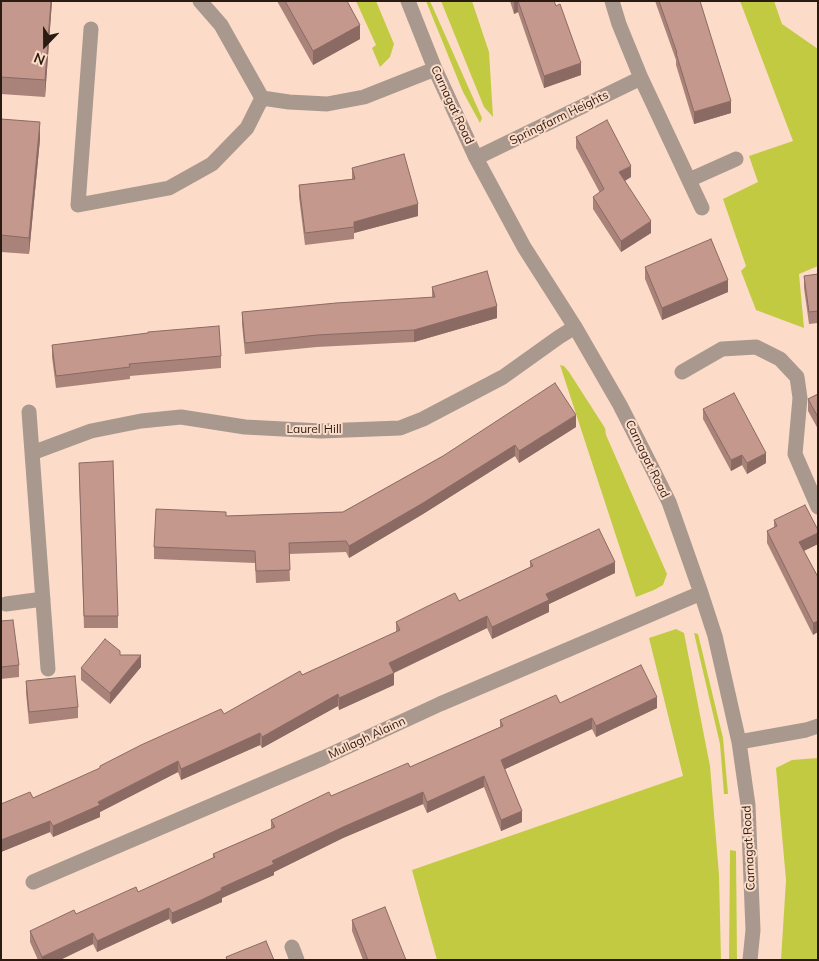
<!DOCTYPE html>
<style>
body{margin:0}
#map{position:relative;width:819px;height:961px;overflow:hidden;background:#fcdcc8;font-family:Mulish,sans-serif}
canvas{display:block}
.frame{position:absolute;inset:0;border:2px solid #2b1c13;pointer-events:none}
.north{position:absolute;left:20px;top:20px;width:50px;height:50px;-webkit-text-stroke:4px #fcdcc8;paint-order:stroke;rotate:202deg;font-size:14px;font-weight:700;line-height:20px;text-align:center;color:#2b1c13}
.north::after{content:'';display:block;margin:auto;width:18px;height:22px;background:#2b1c13;clip-path:polygon(50% 0,100% 100%,50% 72%,0 100%)}
</style>
<div id="map">
<canvas width="819" height="961"></canvas>
<div class="frame"></div>
<div class="north">N</div>
</div>
<script>
const ctx = document.querySelector('canvas').getContext('2d');
ctx.lineJoin = 'round';
function fillPath(path, color) {
  ctx.fillStyle = color;
  ctx.fill(path, 'evenodd');
}
function toPath(rows) {
  const path = new Path2D();
  for (const r of rows) {
    path.moveTo(r[0], r[1]);
    for (let i = 2; i < r.length; i += 2) path.lineTo(r[i], r[i + 1]);
  }
  return path;
}
function stroke(path, color, width, dash) {
  ctx.strokeStyle = color;
  ctx.lineWidth = width;
  ctx.lineCap = dash ? 'butt' : 'round';
  ctx.setLineDash(dash || []);
  ctx.stroke(path);
}
function label(font, color, halo, rows, align = 'center') {
  ctx.font = font + ' Mulish,sans-serif';
  ctx.lineWidth = 4;
  ctx.setLineDash([]);
  ctx.textBaseline = 'middle';
  ctx.strokeStyle = halo;
  ctx.fillStyle = color;
  for (const [text, x, y, turn = 0] of rows) {
    ctx.save();
    ctx.translate(x, y);
    ctx.rotate((+turn || 0) * Math.PI / 180);
    ctx.textAlign = isNaN(turn) ? turn : align;
    if (halo) ctx.strokeText(text, 0, 0);
    ctx.fillText(text, 0, 0);
    ctx.restore();
  }
}
const green = toPath([
 [356,1,376,1,394,44,390,57,380,67,372,48,376,45],
 [426,1,430,1,482,118,480,123,463,92],
 [441,1,472,1,489,52,493,117,484,107],
 [740,1,774,1,782,24,818,49,818,266,799,274,804,328,756,310,741,271,746,266,723,199,758,182,749,156,793,141],
 [560,365,564,366,569,372,605,428,606,435,656,549,667,574,663,585,654,590,636,597],
 [676,629,684,633,710,766,719,875,721,960,437,960,412,870,683,776,649,638],
 [694,633,698,634,723,738,728,794,724,794,720,744],
 [818,758,818,960,781,960,786,880,776,768,792,760],
 [730,850,736,851,737,960,729,960]
]);
const street = toPath([
 [200,1,221,25,262,98],
 [408,1,435,69,476,158,524,247,575,327,620,405,652,468,669,502,701,593,715,636,739,742,748,805,753,930,750,960],
 [91,29,78,205,169,188,212,164,247,128,262,98,289,102,327,104,364,97,435,69],
 [641,78,702,208],
 [476,158,641,78,619,24,612,1],
 [689,180,736,159],
 [682,372,722,349,756,347,780,359,797,377,800,398,795,454,818,507],
 [29,412,48,669],
 [32,453,91,431,141,421,181,417,245,427,321,431,400,428,423,419,503,377,559,337,575,327],
 [6,604,43,599],
 [739,742,806,730,818,726],
 [33,882,323,758,440,704,701,593],
 [292,947,297,960]
]);
const wall = toPath([
 [1,1,52,1,45,97,1,94],
 [277,1,347,1,360,39,313,65],
 [510,1,554,1,581,75,544,88,518,12,514,14],
 [655,1,700,1,731,113,694,124,676,65,676,60],
 [1,119,40,139,29,254,1,252],
 [576,137,631,177,625,181,651,233,621,252,593,209,593,197,600,193,576,148],
 [352,168,418,216,354,233,354,239,305,245,299,197,299,185,352,179],
 [645,267,728,292,662,320,645,279],
 [818,274,818,323,809,324,804,288,804,276],
 [432,287,497,318,414,342,317,347,245,354,242,324,242,312,432,298],
 [52,345,221,356,221,368,130,376,130,379,56,388,52,357],
 [1,374,2,390,2,401,1,401],
 [818,394,818,429,808,411,808,399],
 [703,409,766,463,747,474,742,465,731,471,703,419],
 [576,427,519,463,515,456,423,514,349,558,346,552,289,554,290,581,256,583,255,563,154,559,154,547,226,516,343,512,443,456],
 [79,474,118,616,118,628,84,628],
 [774,520,818,530,818,544,804,551,818,577,813,635,767,543,767,531,774,527],
 [530,561,615,573,549,604,549,612,492,639,487,628,394,673,394,685,339,710,338,706,262,748,260,745,181,780,178,772,100,812,100,817,53,837,50,832,1,852,1,804,33,798,100,769,100,766,224,714,302,675,396,632,396,622,459,601,530,567],
 [1,621,19,665,19,677,1,679],
 [120,655,141,667,110,704,81,680,81,668],
 [26,681,78,707,78,718,29,724,26,693],
 [560,703,657,708,596,737,592,729,505,769,522,822,501,831,484,787,427,813,423,804,343,838,274,872,274,875,222,898,222,902,172,924,169,919,97,952,93,944,60,960,38,960,30,942,30,931,76,914,138,892,213,858,213,854,271,829,271,820,331,796,410,767,500,727,500,720],
 [352,920,406,960,363,960,352,931]
]);
const shadedWall = toPath([
 [51,1,52,1,45,97,45,80],
 [516,1,518,1,518,12,514,14,514,2],
 [360,25,360,39,313,65,313,51],
 [581,63,581,75,544,88,544,76],
 [731,101,731,113,694,124,694,112],
 [40,122,40,139,29,254,29,238],
 [631,166,631,177,619,184,619,172],
 [418,204,418,216,354,233,354,222],
 [651,221,651,233,621,252,621,241],
 [728,280,728,292,662,320,662,308],
 [497,306,497,318,414,342,414,330],
 [576,415,576,427,519,463,519,451],
 [515,445,515,456,423,514,349,558,349,546],
 [766,453,766,463,747,474,747,463],
 [742,455,742,465,731,471,731,460],
 [818,533,818,544,799,553,799,542],
 [615,562,615,573,549,604,549,612,492,639,492,627,546,594],
 [487,616,487,628,389,675,389,663],
 [818,621,818,632,813,635,813,623],
 [141,655,141,667,110,704,110,693],
 [394,673,394,685,339,710,339,698],
 [338,694,338,706,262,748,262,737],
 [657,697,657,708,596,737,596,726],
 [592,718,592,729,501,771,501,760],
 [260,733,260,745,181,780,181,769],
 [178,761,178,772,100,812,100,817,53,837,53,826],
 [484,776,484,787,427,813,427,802],
 [423,792,423,804,343,838,274,872,274,875,222,898,222,902,172,924,172,913,272,861,343,827],
 [522,811,522,822,501,831,501,820],
 [50,821,50,832,1,852,1,840],
 [169,908,169,919,97,952,97,941],
 [93,933,93,944,60,960,42,960,42,957]
]);
const building = toPath([
 [1,1,51,1,45,80,1,77,1,1],
 [285,1,347,1,360,25,313,51,285,1],
 [518,1,554,1,556,6,560,4,581,63,544,76,518,1],
 [659,1,700,1,731,101,694,112,676,53,677,53,659,1],
 [1,119,40,122,29,238,1,235,1,119],
 [607,120,631,166,619,172,651,221,621,241,593,197,604,189,576,137,607,120],
 [404,154,418,204,354,222,354,227,305,233,299,185,355,179,352,168,404,154],
 [711,239,728,280,662,308,645,267,711,239],
 [487,271,497,306,414,330,317,335,245,343,242,312,336,303,435,297,432,287,487,271],
 [818,274,818,311,809,312,804,276,818,274],
 [219,326,221,356,129,364,130,367,56,376,52,345,148,333,148,332,219,326],
 [555,383,576,415,519,451,515,445,423,503,349,546,346,541,289,543,290,570,256,571,255,551,154,547,156,509,226,512,226,516,343,512,443,456,555,383],
 [734,393,766,453,747,463,742,455,731,460,703,409,734,393],
 [818,394,818,417,808,399,818,394],
 [113,461,118,616,84,616,79,463,113,461],
 [805,505,818,530,818,533,799,542,818,577,818,621,813,623,767,531,777,526,774,520,805,505],
 [599,529,615,562,546,594,549,600,492,627,487,616,389,663,394,673,339,698,338,694,262,737,260,733,181,769,178,761,98,802,100,805,53,826,50,821,1,840,1,804,30,792,33,798,100,768,100,766,141,745,221,709,224,714,300,671,302,675,400,630,396,622,426,607,455,593,459,601,533,566,530,561,599,529],
 [13,620,19,665,1,667,1,621,13,620],
 [105,639,120,651,120,655,141,655,110,693,81,668,105,639],
 [641,665,657,697,596,726,592,718,501,760,522,811,501,820,484,776,427,802,423,792,343,827,272,861,274,864,221,888,222,890,197,902,172,913,169,908,97,941,93,933,42,957,30,931,74,910,76,914,136,887,138,892,215,857,213,854,275,827,271,820,329,792,331,796,408,763,410,767,503,726,500,720,556,695,560,703,641,665],
 [75,676,78,707,29,712,26,681,75,676],
 [385,907,406,960,368,960,352,920,385,907],
 [266,941,274,960,227,960,226,957,266,941]
]);
const streetNames = [
 ["Carnagat Road",452,105,65],
 ["Springfarm Heights",559,118,-26],
 ["Laurel Hill",314,429],
 ["Carnagat Road",647,459,64],
 ["Mullagh Alainn",367,738,-25],
 ["Carnagat Road",749,848,-93]
];
fillPath(green, '#c2ca42');
stroke(street, '#a9988e', 15);
fillPath(wall, '#a9837a');
fillPath(shadedWall, '#8a6a63');
fillPath(building, '#c5988e');
stroke(building, '#8a6a63', 1);
label('12px', '#2b1c13', '#fcdcc8', streetNames);
</script>
